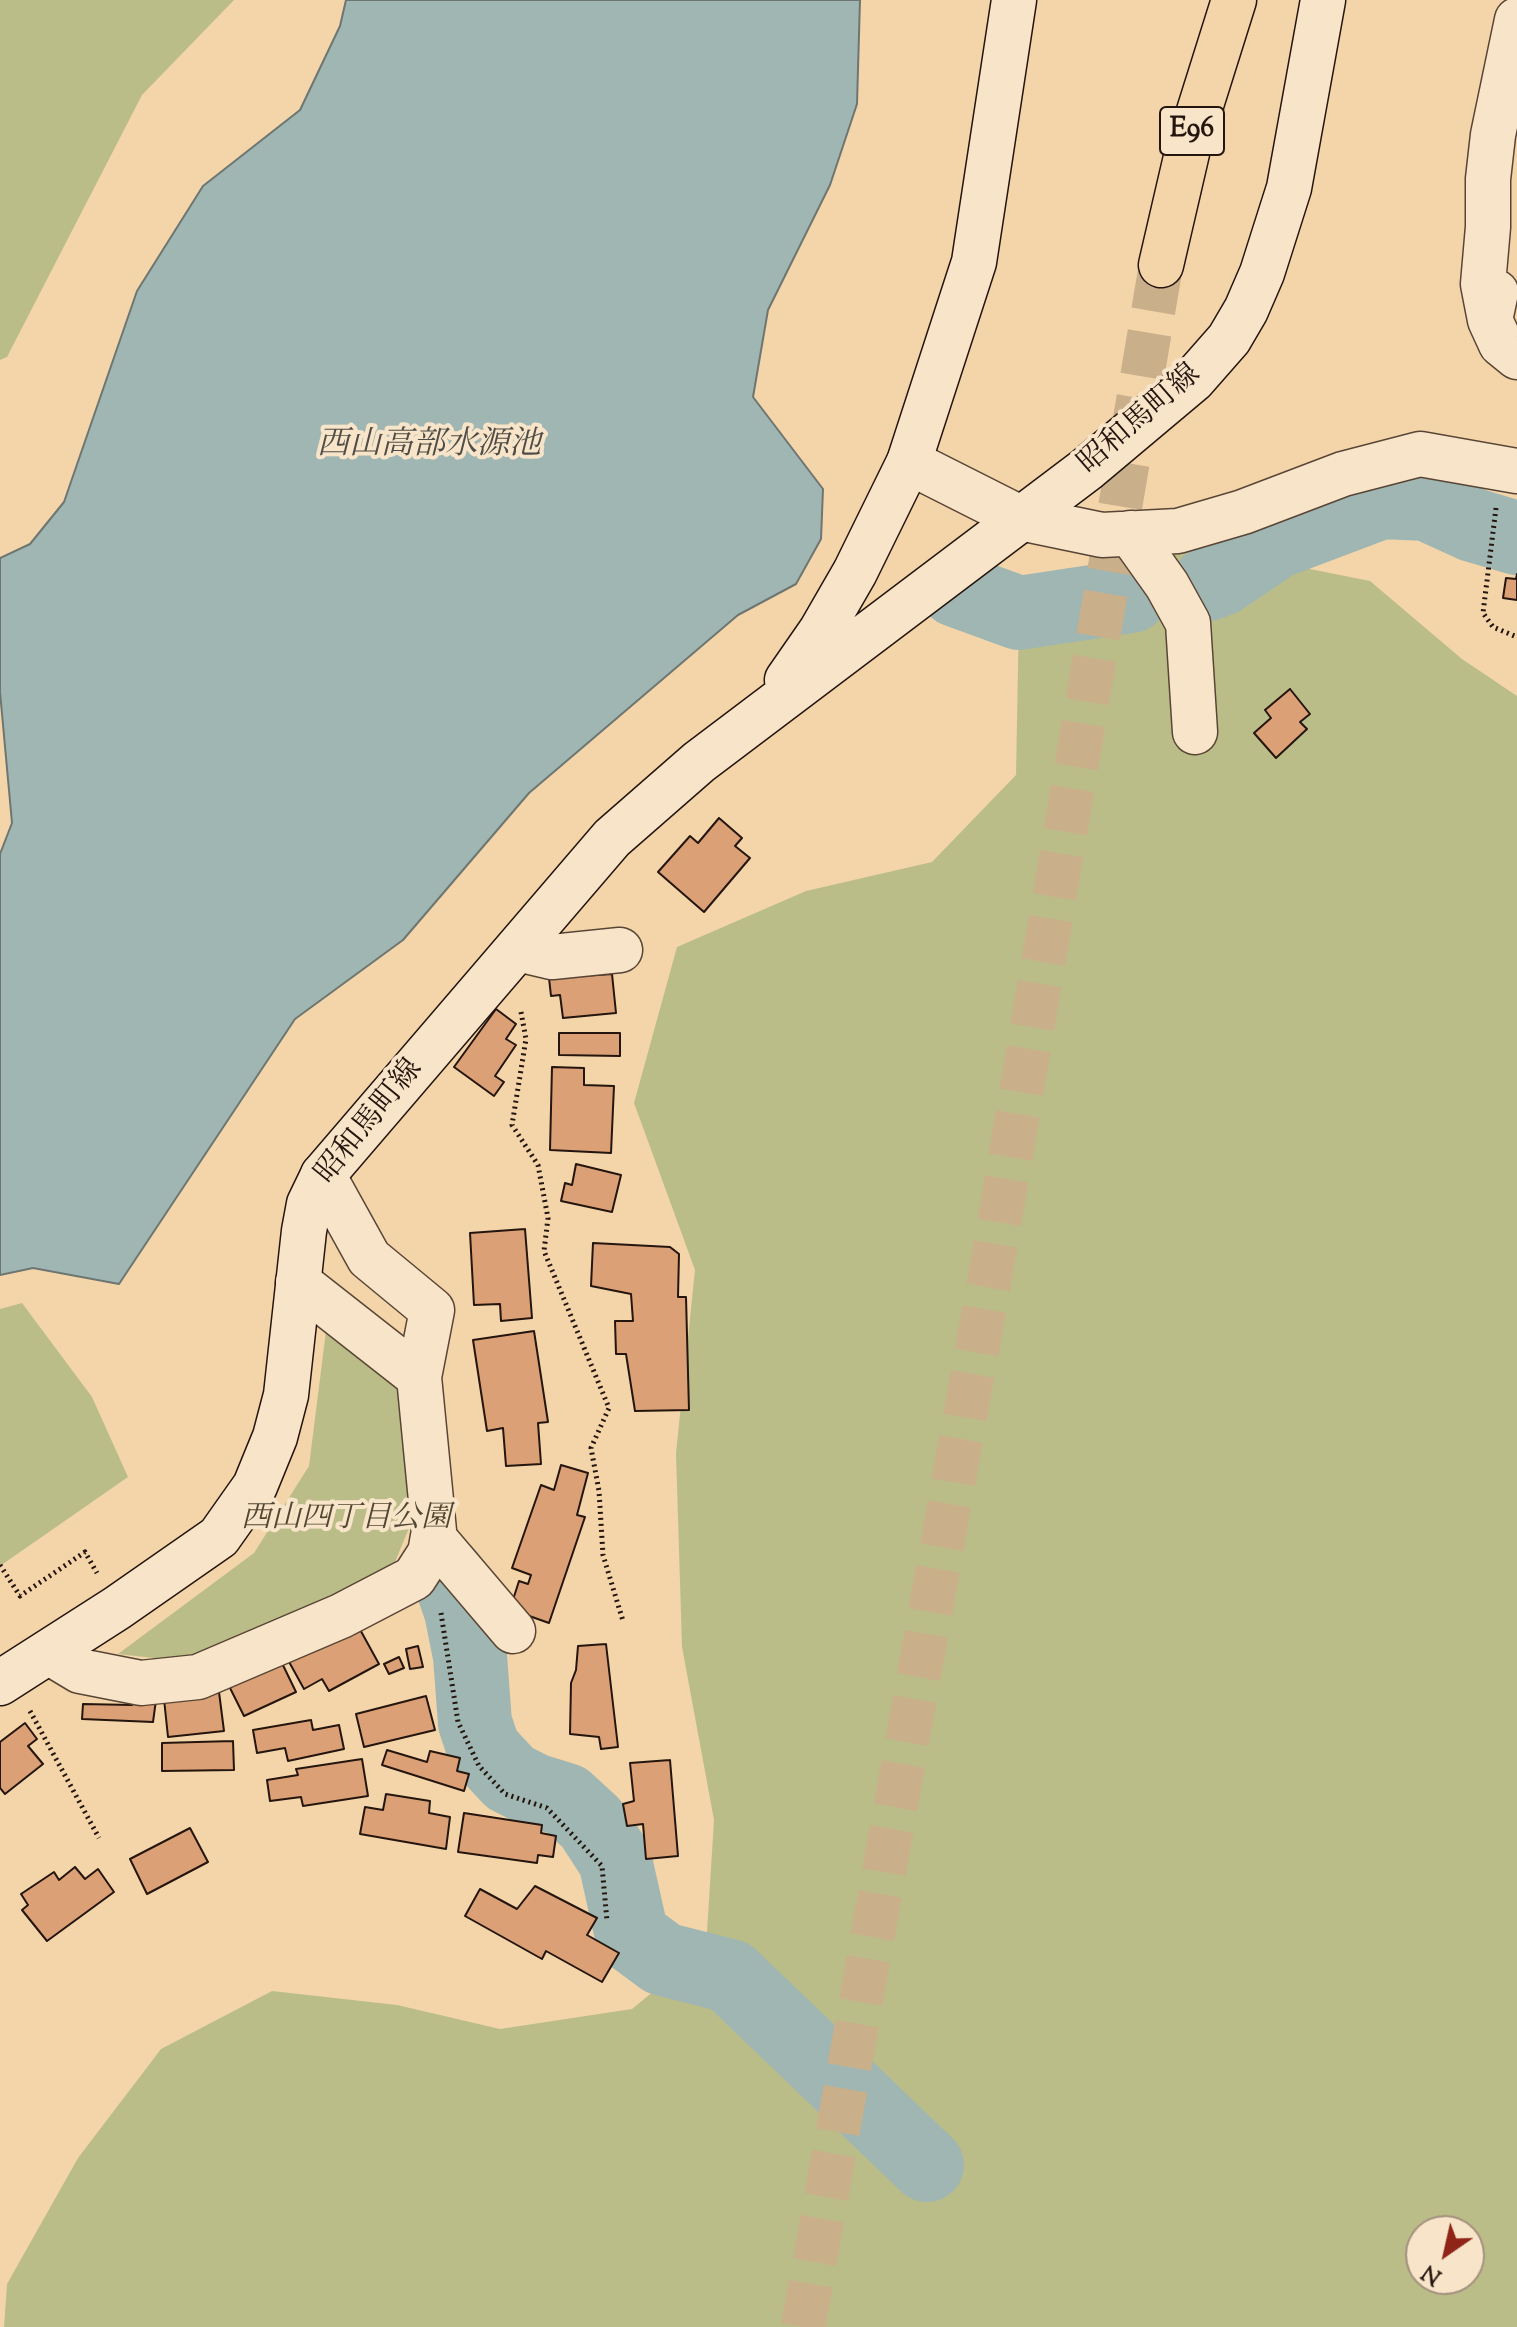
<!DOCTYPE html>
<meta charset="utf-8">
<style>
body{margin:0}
#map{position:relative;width:1517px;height:2327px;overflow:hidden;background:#f4d5aa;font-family:"Sorts Mill Goudy",serif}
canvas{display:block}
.north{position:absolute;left:1405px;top:2215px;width:80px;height:80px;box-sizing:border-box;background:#f8e4c8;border:2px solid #a3917e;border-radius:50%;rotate:214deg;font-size:22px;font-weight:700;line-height:32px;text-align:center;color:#24150f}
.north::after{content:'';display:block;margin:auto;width:28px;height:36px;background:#8f2418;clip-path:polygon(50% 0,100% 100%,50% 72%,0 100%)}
</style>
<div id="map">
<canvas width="1517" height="2327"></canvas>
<div class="north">N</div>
</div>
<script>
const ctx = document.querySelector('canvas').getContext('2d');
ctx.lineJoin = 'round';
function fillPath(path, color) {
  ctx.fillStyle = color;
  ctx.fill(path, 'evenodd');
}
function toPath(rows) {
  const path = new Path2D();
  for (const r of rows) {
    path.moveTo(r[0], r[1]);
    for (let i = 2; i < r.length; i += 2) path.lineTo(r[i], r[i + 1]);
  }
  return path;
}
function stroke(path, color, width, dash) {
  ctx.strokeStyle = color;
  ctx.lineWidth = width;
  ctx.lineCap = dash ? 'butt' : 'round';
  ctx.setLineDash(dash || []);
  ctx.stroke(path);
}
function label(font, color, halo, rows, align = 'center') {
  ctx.font = font + ' "Sorts Mill Goudy","Noto Serif JP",serif';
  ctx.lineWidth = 8;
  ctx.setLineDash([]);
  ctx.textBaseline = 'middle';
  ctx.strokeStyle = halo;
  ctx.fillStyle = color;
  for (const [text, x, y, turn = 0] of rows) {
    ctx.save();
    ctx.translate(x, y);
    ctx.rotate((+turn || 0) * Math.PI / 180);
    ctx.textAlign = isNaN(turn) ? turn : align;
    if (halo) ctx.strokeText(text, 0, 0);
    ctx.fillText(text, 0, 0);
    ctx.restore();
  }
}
const green = toPath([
 [0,0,234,0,142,95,7,357,0,360],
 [1165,540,1370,581,1462,659,1517,696,1517,2327,4,2327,7,2284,78,2158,161,2049,272,1991,397,2005,500,2029,632,2009,706,1948,714,1820,682,1647,676,1453,695,1270,634,1103,677,947,806,891,932,862,1016,775,1019,613],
 [1421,2231,1469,2231,1469,2279,1421,2279],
 [22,1303,92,1397,128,1477,0,1566,0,1309],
 [326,1331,399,1385,412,1521,392,1569,190,1662,118,1654,254,1553,309,1466]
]);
const water = toPath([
 [346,0,860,0,857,104,830,185,768,310,753,397,823,489,821,539,796,584,738,615,529,793,403,940,295,1019,119,1284,33,1268,0,1275,0,854,12,823,0,692,0,558,30,544,64,502,137,291,203,186,300,110,340,26,346,0]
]);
const river = toPath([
 [1208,584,1221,579,1276,542,1382,502,1427,504,1473,525,1517,538],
 [956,590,1019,613,1131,596],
 [449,1576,461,1611,470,1656,475,1723,484,1750,510,1778,534,1790,566,1800,591,1823,615,1860,632,1936,663,1959,730,1976,927,2165]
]);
const building = toPath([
 [1517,574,1517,600,1503,598,1506,578,1516,579,1517,574],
 [1290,689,1310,714,1300,722,1307,729,1276,758,1254,733,1271,718,1265,710,1290,689],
 [719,818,742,838,735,846,750,858,704,912,658,872,690,836,698,843,719,818],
 [612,974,616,1013,563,1018,560,995,551,996,549,978,612,974],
 [496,1009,516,1024,506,1039,516,1045,495,1076,504,1082,494,1096,454,1067,496,1009],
 [559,1033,620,1033,620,1056,559,1055,559,1033],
 [552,1067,584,1068,584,1085,614,1086,611,1153,550,1150,552,1067],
 [576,1164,621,1175,612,1212,561,1201,565,1183,572,1185,576,1164],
 [525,1229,532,1318,501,1321,500,1304,474,1305,470,1233,525,1229],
 [593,1243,670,1247,679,1254,678,1297,686,1297,689,1410,635,1411,626,1354,616,1354,615,1321,633,1321,631,1294,591,1286,593,1243],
 [534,1331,548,1422,538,1423,541,1464,506,1466,503,1428,487,1431,473,1340,534,1331],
 [561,1465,588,1473,577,1515,585,1517,549,1623,518,1612,511,1606,519,1581,528,1584,531,1575,512,1568,541,1485,554,1490,561,1465],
 [357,1624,379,1664,329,1691,322,1679,304,1689,288,1660,357,1624],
 [606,1644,618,1747,601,1749,599,1737,570,1734,571,1683,576,1670,578,1646,606,1644],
 [418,1646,423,1667,410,1669,406,1649,418,1646],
 [399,1657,404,1668,389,1674,384,1664,399,1657],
 [280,1659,296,1692,244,1716,228,1684,280,1659],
 [219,1692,224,1731,168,1737,164,1699,219,1692],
 [426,1696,435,1730,364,1747,356,1714,426,1696],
 [132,1697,156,1700,153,1722,82,1719,83,1704,132,1705,132,1697],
 [311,1720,313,1730,339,1725,344,1749,288,1761,285,1748,257,1753,253,1730,311,1720],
 [25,1723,37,1739,28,1746,43,1764,5,1794,0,1788,0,1742,25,1723],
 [233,1741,234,1770,162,1771,162,1743,233,1741],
 [387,1750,427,1762,430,1751,460,1758,457,1771,469,1774,464,1791,382,1765,387,1750],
 [362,1759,368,1796,303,1806,301,1797,270,1801,267,1780,298,1775,296,1769,362,1759],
 [670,1760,678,1856,646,1859,643,1824,627,1826,623,1804,634,1801,630,1763,670,1760],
 [386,1794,430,1801,429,1813,450,1817,446,1849,360,1834,365,1807,383,1810,386,1794],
 [464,1813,542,1825,541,1833,556,1836,553,1857,538,1855,537,1863,458,1852,464,1813],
 [190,1828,208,1862,147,1894,130,1859,190,1828],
 [75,1867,85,1879,98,1869,114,1892,47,1941,22,1910,28,1905,21,1894,54,1872,59,1880,75,1867],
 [535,1886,597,1918,587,1935,619,1953,602,1982,546,1951,542,1959,465,1916,480,1889,517,1909,535,1886]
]);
const motorwayTunnel = toPath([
 [803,2327,995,1248,1161,265]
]);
const path = toPath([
 [1496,508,1483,613,1493,627,1517,637],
 [521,1012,526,1039,512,1125,538,1165,548,1218,544,1251,609,1408,591,1448,599,1491,603,1555,623,1621],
 [0,1565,20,1596,85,1552,97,1573],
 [441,1613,458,1722,479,1766,505,1794,547,1808,602,1866,607,1921],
 [30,1711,99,1838]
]);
const minor = toPath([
 [1496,292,1490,320,1501,344,1517,357],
 [1490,320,1483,284,1488,227,1488,179,1493,135,1517,20],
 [909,462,1020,518,1102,535,1178,531,1243,512,1343,474,1420,454,1517,471],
 [1130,533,1167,585,1188,623,1195,732],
 [518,949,552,957,620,950],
 [323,1175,369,1258,432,1310,419,1377],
 [433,1537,513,1631],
 [50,1653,80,1671,141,1683,198,1677,341,1616,414,1578,430,1553,434,1531,419,1377,298,1282]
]);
const secondary = toPath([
 [787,680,821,631,855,572,909,462,974,262,1014,0],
 [0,1683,117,1608,219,1537,255,1486,275,1437,286,1395,304,1231,309,1204,323,1175,612,838,699,762,1087,469,1193,380,1229,339,1246,310,1262,273,1289,188,1323,0]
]);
const motorway = toPath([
 [1161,265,1190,140,1234,0]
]);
const shields = [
 [1192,131,64]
];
const shieldNames = [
 ["E96",1192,131]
];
const streetNames = [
 ["昭和馬町線",1141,421,-41],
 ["昭和馬町線",371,1123,-51]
];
const parkNames = [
 ["西山四丁目公園",346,1521]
];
const waterNames = [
 ["西山高部水源池",429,448]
];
fillPath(green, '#bbbd88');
fillPath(water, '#9fb6b2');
stroke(water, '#6e7671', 2);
stroke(river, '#9fb6b2', 74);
fillPath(building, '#dba075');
stroke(building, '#24150f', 2);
stroke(motorwayTunnel, '#caaf8b', 44, [44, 22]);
stroke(minor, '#584536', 47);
stroke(secondary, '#24150f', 47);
stroke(motorway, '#24150f', 47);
stroke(path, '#24150f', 5, [2, 4]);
stroke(minor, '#f8e4c8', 44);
stroke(secondary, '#f8e4c8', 44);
stroke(motorway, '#f4d5aa', 44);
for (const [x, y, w] of shields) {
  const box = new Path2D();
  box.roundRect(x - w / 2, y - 24, w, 48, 6);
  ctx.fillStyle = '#f8e4c8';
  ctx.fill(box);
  stroke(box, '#24150f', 2);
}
label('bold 28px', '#24150f', null, shieldNames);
label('30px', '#24150f', '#f8e4c8', streetNames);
label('italic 30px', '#514733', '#f8e4c8', parkNames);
label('italic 32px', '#4f4d48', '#f8e4c8', waterNames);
</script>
